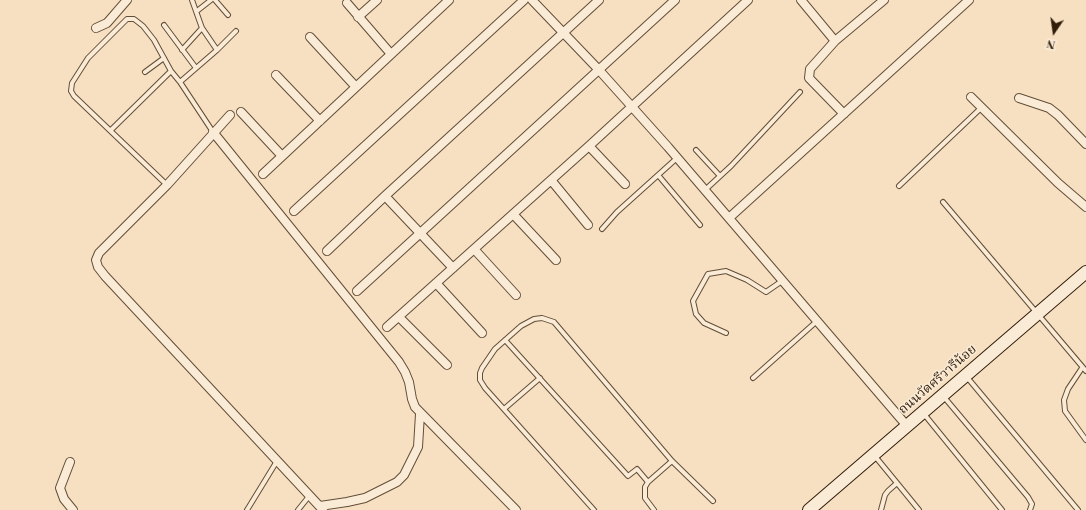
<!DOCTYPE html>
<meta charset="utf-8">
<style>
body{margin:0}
#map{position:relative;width:1086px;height:510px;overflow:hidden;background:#f7e0c1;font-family:"Libre Bodoni",serif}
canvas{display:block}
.north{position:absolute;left:1034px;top:12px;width:40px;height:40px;-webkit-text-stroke:3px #faebd7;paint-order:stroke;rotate:193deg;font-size:11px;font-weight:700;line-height:16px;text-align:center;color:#301c09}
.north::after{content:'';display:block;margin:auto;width:14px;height:18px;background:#301c09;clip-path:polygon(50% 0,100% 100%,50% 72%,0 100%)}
</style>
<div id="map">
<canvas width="1086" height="510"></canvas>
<div class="north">N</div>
</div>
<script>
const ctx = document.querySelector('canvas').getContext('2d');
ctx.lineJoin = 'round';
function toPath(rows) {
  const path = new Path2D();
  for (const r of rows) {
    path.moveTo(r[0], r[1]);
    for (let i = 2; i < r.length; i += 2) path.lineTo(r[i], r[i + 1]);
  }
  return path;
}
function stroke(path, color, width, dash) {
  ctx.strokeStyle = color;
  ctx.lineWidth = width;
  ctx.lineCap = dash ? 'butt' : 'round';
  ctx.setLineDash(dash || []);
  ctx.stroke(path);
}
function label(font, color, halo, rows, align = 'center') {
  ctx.font = font + ' "Libre Bodoni","Noto Serif Thai",serif';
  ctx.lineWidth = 3;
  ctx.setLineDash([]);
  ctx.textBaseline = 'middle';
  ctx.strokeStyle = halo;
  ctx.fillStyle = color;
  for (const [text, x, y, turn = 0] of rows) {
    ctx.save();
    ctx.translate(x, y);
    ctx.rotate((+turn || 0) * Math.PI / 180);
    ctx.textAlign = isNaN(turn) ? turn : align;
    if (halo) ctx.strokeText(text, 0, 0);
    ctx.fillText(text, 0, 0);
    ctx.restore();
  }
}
const service = toPath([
 [215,0,228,15],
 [197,11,211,0],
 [164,25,196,68],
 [182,50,202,28],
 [217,50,236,31],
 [145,72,164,58],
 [180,82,217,50,202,28,192,0],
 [111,130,171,71],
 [696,150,720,176],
 [658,175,700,225],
 [167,185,74,96,71,91,72,83,88,58,127,19,134,19,143,26,154,40,171,71,180,82,213,132],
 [899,186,981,108],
 [705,190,731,166,800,92],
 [943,202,1086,371],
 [602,229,617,212,677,158],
 [726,333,704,323,696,314,693,301,708,274,726,271,747,280,766,292,782,281],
 [505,340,628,476,637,469,648,482],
 [1082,368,1068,389,1064,400,1065,411,1086,440],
 [966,376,1078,510],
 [753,378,817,321],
 [944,397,1028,497,1032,504,1030,510],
 [504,409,540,378],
 [924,414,1002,510],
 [874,455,897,483],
 [247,510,277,461],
 [298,510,310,495],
 [594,510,485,388,480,380,480,373,482,368,495,349,521,326,534,319,542,318,554,322,672,461,713,501],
 [654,510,645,498,645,487,648,482,672,461],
 [881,510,885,495,888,491,897,483,919,510]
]);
const minor = toPath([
 [532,0,599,70,668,147,907,426],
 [801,0,835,41],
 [347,3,391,54],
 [358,17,377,0],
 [96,28,107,23,127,0],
 [310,37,356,87],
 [276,75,320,121],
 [971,97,1058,183,1086,207],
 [1019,98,1049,108,1058,115,1086,144],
 [241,112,282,156],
 [844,114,809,78,810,69,835,41,884,0],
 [230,115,167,185,99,253,96,260,98,267,105,276,323,510],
 [213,132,399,362,405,372,409,382,412,399,415,407,516,510],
 [589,146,625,184],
 [263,174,449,0],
 [551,180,588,225],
 [385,196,453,268],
 [294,211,524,0],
 [513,214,556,260],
 [729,218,969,0],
 [474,249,516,295],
 [327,251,385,196,599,0],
 [436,283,482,333],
 [357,291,675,0],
 [399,317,447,365],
 [387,327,589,146,748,0],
 [70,462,60,488,64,499,73,510],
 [320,506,347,502,365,498,397,482,404,475,418,447,420,414]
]);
const secondary = toPath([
 [809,510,1086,272]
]);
const streetNames = [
 ["ถนนวัดศรีวารีน้อย",938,380,-41]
];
stroke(service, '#624d37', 6);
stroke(minor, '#624d37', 10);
stroke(secondary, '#301c09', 14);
stroke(service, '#faebd7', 4);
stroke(minor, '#faebd7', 8);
stroke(secondary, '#faebd7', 12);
label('13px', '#301c09', '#faebd7', streetNames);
</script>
